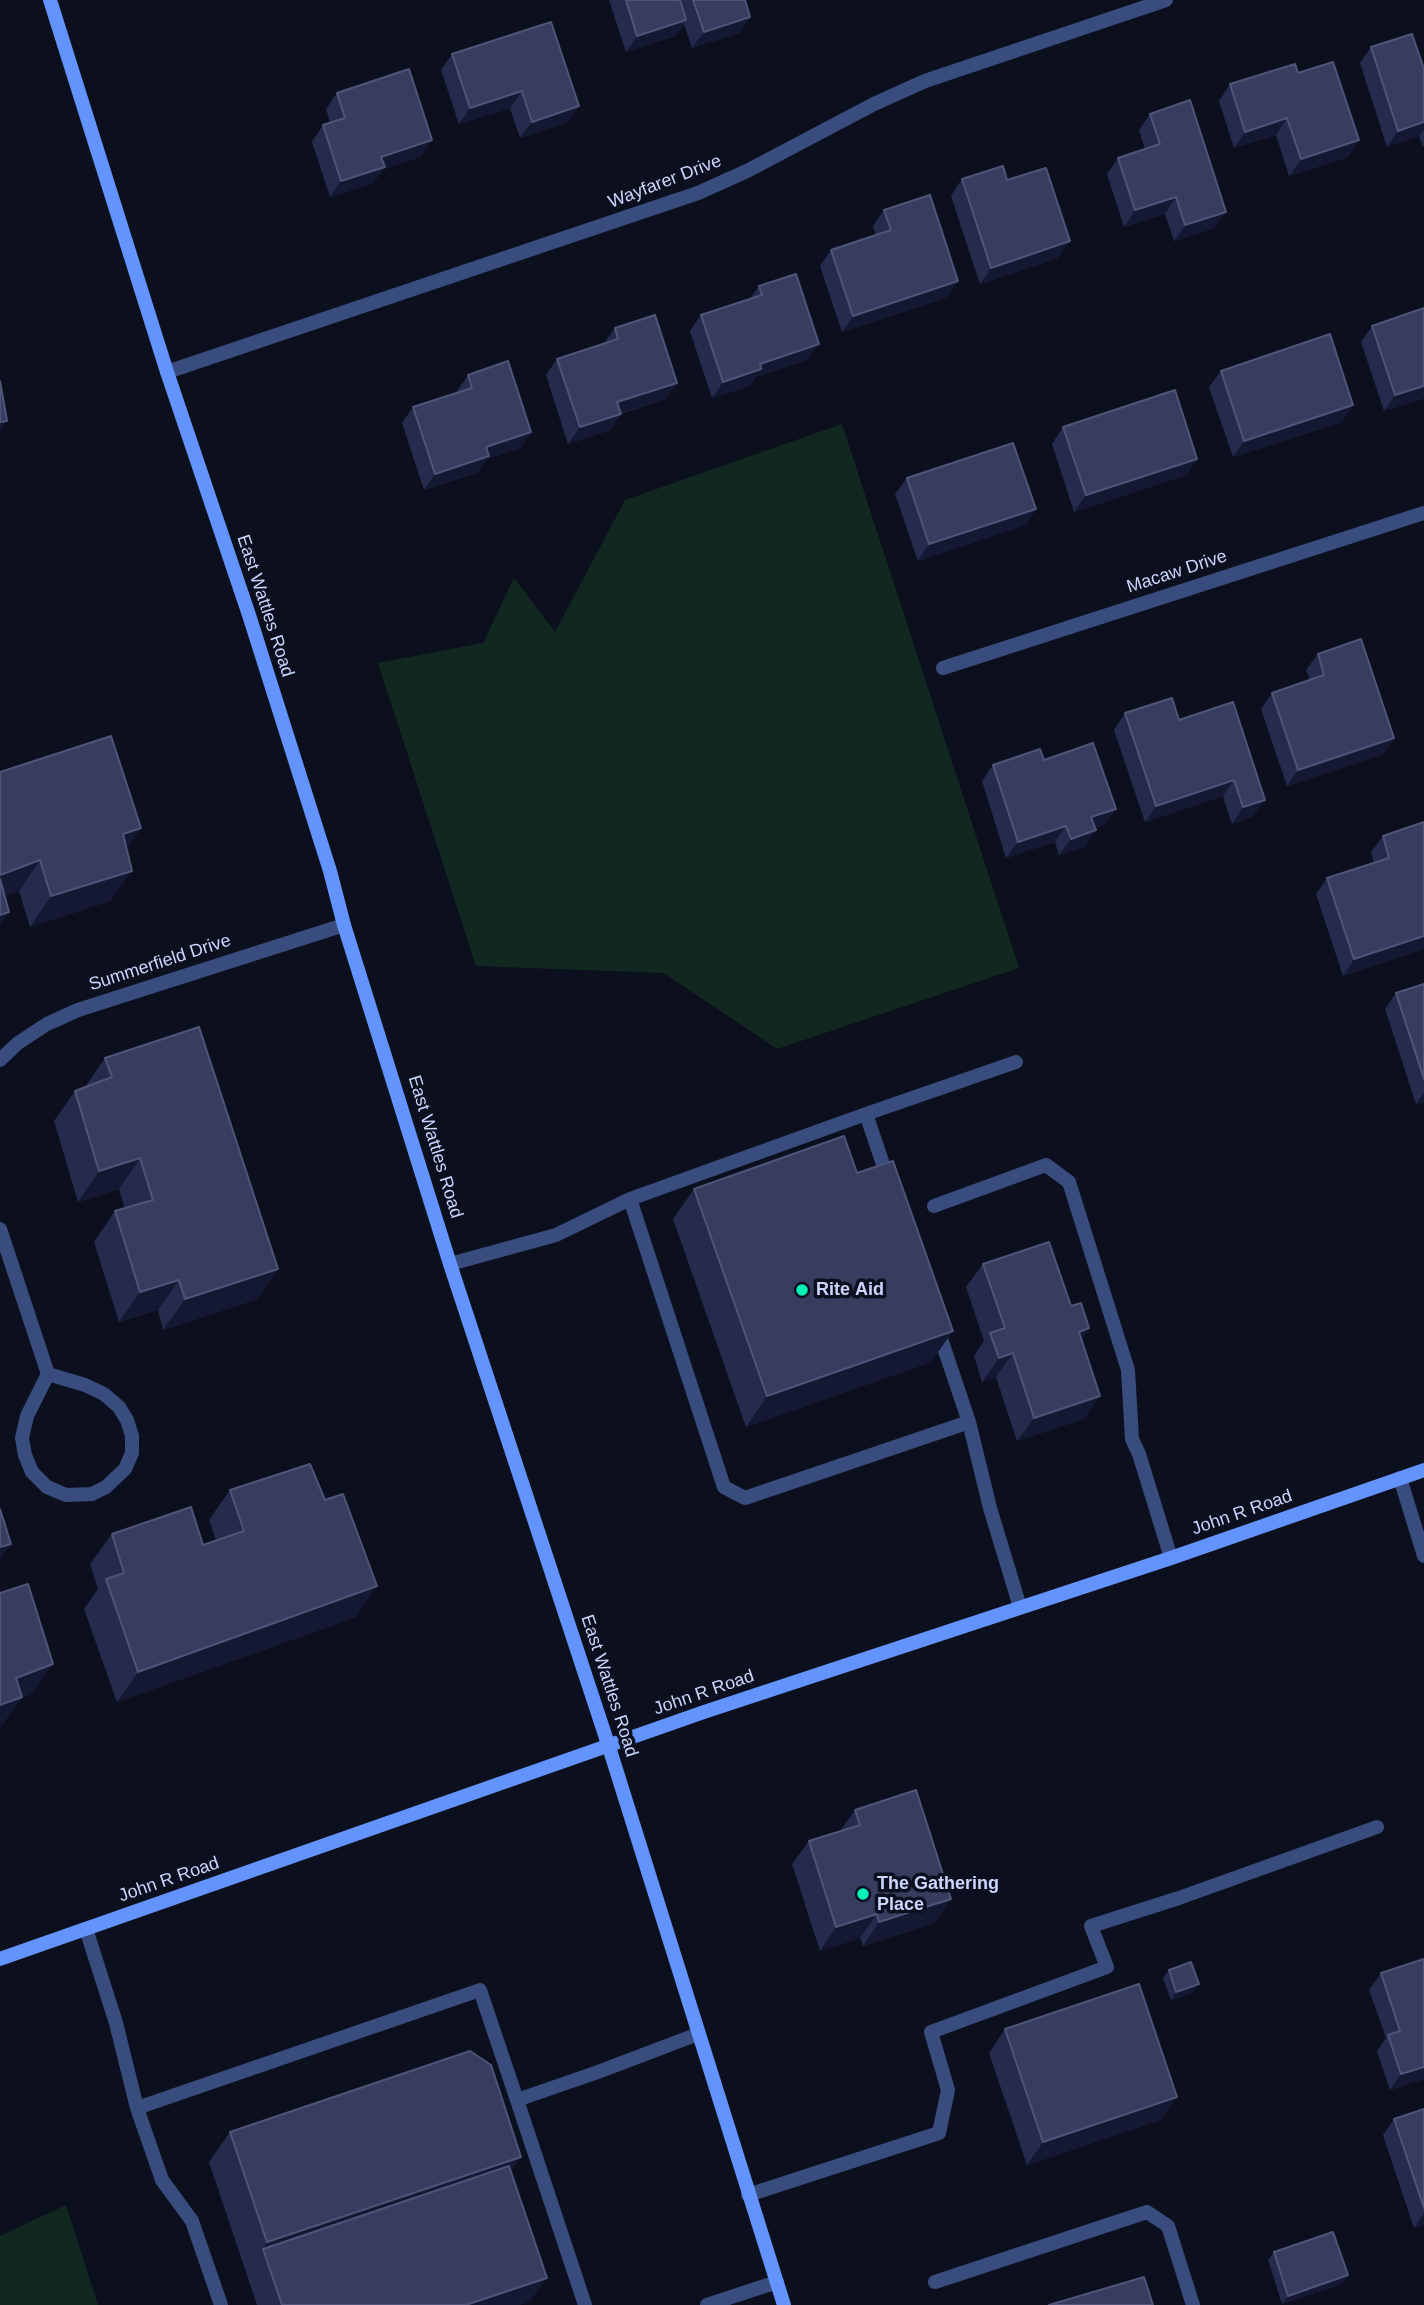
<!DOCTYPE html>
<style>
body{margin:0}
canvas{display:block;background:#0c0f1e}
</style>
<canvas width="1424" height="2305"></canvas>
<script>
const ctx = document.querySelector('canvas').getContext('2d');
ctx.lineJoin = 'round';
function fillPath(path, color) {
  ctx.fillStyle = color;
  ctx.fill(path, 'evenodd');
}
function toPath(rows) {
  const path = new Path2D();
  for (const r of rows) {
    path.moveTo(r[0], r[1]);
    for (let i = 2; i < r.length; i += 2) path.lineTo(r[i], r[i + 1]);
  }
  return path;
}
function stroke(path, color, width, dash) {
  ctx.strokeStyle = color;
  ctx.lineWidth = width;
  ctx.lineCap = dash ? 'butt' : 'round';
  ctx.setLineDash(dash || []);
  ctx.stroke(path);
}
function label(font, color, halo, rows, align = 'center') {
  ctx.font = font + ' Helvetica,sans-serif';
  ctx.lineWidth = 7;
  ctx.setLineDash([]);
  ctx.textBaseline = 'middle';
  ctx.strokeStyle = halo;
  ctx.fillStyle = color;
  for (const [text, x, y, turn = 0] of rows) {
    ctx.save();
    ctx.translate(x, y);
    ctx.rotate((+turn || 0) * Math.PI / 180);
    ctx.textAlign = isNaN(turn) ? turn : align;
    if (halo) ctx.strokeText(text, 0, 0);
    ctx.fillText(text, 0, 0);
    ctx.restore();
  }
}
const green = toPath([
 [842,424,1019,968,777,1049,664,973,476,966,378,663,483,643,514,578,555,632,625,500],
 [66,2205,98,2305,0,2305,0,2236]
]);
const service = toPath([
 [866,1114,1016,1062],
 [630,1199,724,1487,745,1498,969,1422],
 [934,1206,1046,1165,1069,1182,1128,1370,1132,1439,1139,1454,1171,1558],
 [450,1264,556,1235,630,1199,866,1114,889,1182],
 [937,1327,969,1422,990,1508,1020,1607],
 [86,1929,116,2023,137,2108,162,2180,192,2221,221,2305],
 [137,2108,480,1990,517,2100],
 [748,2195,939,2133,948,2090,931,2032,1107,1967,1091,1926,1179,1898,1377,1827],
 [935,2282,1147,2212,1168,2226,1193,2305],
 [585,2305,517,2100,598,2072,698,2034],
 [707,2305,777,2282]
]);
const minor = toPath([
 [167,372,698,193,747,171,874,104,925,81,1166,0],
 [943,668,1424,513],
 [0,1060,18,1043,47,1024,78,1010,344,925],
 [0,1229,48,1374,27,1416,22,1438,25,1455,32,1472,47,1487,66,1495,92,1494,106,1487,125,1469,132,1453,132,1436,127,1420,119,1407,104,1394,85,1385,48,1374],
 [1400,1478,1424,1556]
]);
const secondary = toPath([
 [50,0,167,372,249,615,330,871,344,925,450,1264,609,1747,784,2305],
 [0,1959,704,1712,1171,1558,1424,1470]
]);
const wall = toPath([
 [609,0,745,0,750,17,739,33,692,48,684,24,675,36,626,52],
 [1371,47,1424,69,1424,146,1423,147,1419,136,1387,147,1360,63],
 [452,54,579,106,568,122,520,138,510,108,459,124,441,70],
 [1298,73,1348,157,1289,176,1276,135,1234,148,1219,101,1230,84],
 [337,93,432,140,420,157,383,169,373,183,330,197,312,142,323,125,330,123,326,109],
 [1150,114,1226,212,1214,228,1174,241,1165,214,1124,227,1107,174,1118,158,1145,149,1139,130],
 [962,179,1007,180,1058,258,980,284,951,196],
 [884,210,958,281,946,298,842,332,820,266,831,250,876,235,873,226],
 [759,286,807,360,756,377,750,386,712,398,690,331,701,315,750,299],
 [1372,326,1424,398,1384,411,1361,342],
 [615,328,677,383,666,399,621,414,610,430,568,444,546,375,557,359,604,343],
 [1221,371,1342,422,1233,457,1209,387],
 [468,375,531,432,520,448,487,459,477,473,424,490,402,423,413,407,457,393,457,391],
 [1063,427,1197,459,1186,475,1074,512,1052,444],
 [907,478,1036,509,1025,525,918,561,895,494],
 [1318,654,1394,738,1383,754,1287,786,1261,709,1272,693,1310,680,1306,670],
 [1233,702,1253,816,1232,824,1223,796,1145,822,1114,730,1125,713,1179,720],
 [1044,760,1116,809,1104,825,1095,828,1085,847,1059,855,1055,842,1006,858,982,781,993,765],
 [0,772,141,828,126,849,110,901,30,927,19,891,5,895],
 [1383,836,1424,949,1343,976,1316,894,1327,878,1374,863,1371,852],
 [1424,984,1424,1102,1416,1104,1385,1009,1396,993],
 [105,1058,278,1269,257,1299,163,1330,158,1310,119,1322,94,1242,115,1211,125,1209,119,1189,78,1202,54,1121,75,1091,85,1087],
 [857,1173,931,1362,746,1427,673,1219,694,1189],
 [983,1264,1071,1306,1089,1328,1081,1339,1084,1419,1017,1441,996,1377,982,1382,974,1356,984,1341,966,1287],
 [230,1490,356,1617,117,1702,84,1609,98,1589,90,1564,112,1534,203,1545,216,1540,209,1520],
 [855,1810,951,1899,935,1923,863,1946,860,1938,820,1951,792,1864,809,1841,840,1831],
 [1424,1959,1424,2079,1390,2090,1377,2051,1386,2038,1369,1990,1381,1973],
 [1169,1970,1193,1993,1171,2000,1163,1978],
 [1005,2029,1177,2097,1160,2120,1027,2165,989,2053],
 [1424,2109,1424,2224,1414,2228,1383,2135,1394,2119],
 [230,2132,511,2171,530,2301,519,2305,257,2305,209,2162],
 [1274,2252,1348,2275,1342,2284,1282,2304,1268,2260]
]);
const shadedWall = toPath([
 [750,17,739,33,692,48,704,32],
 [686,20,675,36,626,52,637,36],
 [522,91,510,108,459,124,470,108],
 [579,106,568,122,520,138,532,122],
 [1287,118,1276,135,1234,148,1245,132],
 [1424,122,1424,129,1419,136,1387,147,1398,131],
 [432,140,420,157,383,169,373,183,330,197,341,181,381,157],
 [1359,140,1348,157,1289,176,1301,159],
 [1176,197,1165,214,1124,227,1135,210],
 [1226,212,1214,228,1174,241,1185,225],
 [1070,241,1058,258,980,284,991,268],
 [958,281,946,298,842,332,853,316],
 [819,344,807,360,756,377,750,386,712,398,723,382,760,364],
 [677,383,666,399,606,418,617,402],
 [1424,386,1424,398,1384,411,1395,395],
 [1353,405,1342,422,1233,457,1244,441],
 [621,414,610,430,568,444,580,427],
 [7,421,0,431,0,422],
 [531,432,520,448,487,459,477,473,424,490,435,474,486,447],
 [1197,459,1186,475,1074,512,1086,495],
 [1036,509,1025,525,918,561,929,544],
 [1394,738,1383,754,1287,786,1298,770],
 [1234,780,1223,796,1145,822,1156,806],
 [1265,800,1253,816,1232,824,1243,807],
 [1116,809,1104,825,1080,833,1091,817],
 [1066,826,1055,842,1006,858,1018,842],
 [141,828,119,859,123,834],
 [1096,830,1085,847,1059,855,1071,839],
 [40,860,19,891,0,897,0,875],
 [132,871,110,901,30,927,51,896],
 [9,912,0,926,0,915],
 [1424,936,1424,949,1343,976,1354,959],
 [1424,1093,1424,1102,1416,1104],
 [140,1158,119,1189,78,1202,99,1171],
 [278,1269,257,1299,163,1330,185,1299],
 [179,1280,158,1310,119,1322,140,1292],
 [1089,1328,1073,1351,1079,1332],
 [953,1331,931,1362,746,1427,767,1396],
 [1013,1353,996,1377,982,1382,999,1358],
 [1100,1396,1084,1419,1017,1441,1034,1418],
 [11,1544,0,1559,0,1547],
 [377,1586,356,1617,117,1702,138,1672],
 [53,1664,32,1694,22,1698,0,1728,0,1701,16,1678],
 [951,1899,935,1923,863,1946,879,1922],
 [877,1914,860,1938,820,1951,836,1927],
 [1199,1984,1193,1993,1171,2000,1176,1992],
 [1424,2067,1424,2079,1390,2090,1401,2074],
 [1177,2097,1160,2120,1027,2165,1043,2142],
 [521,2157,500,2187,263,2249,267,2242],
 [1424,2213,1424,2224,1414,2228],
 [1348,2275,1342,2284,1282,2304,1288,2296],
 [547,2278,530,2301,519,2305,466,2305]
]);
const building = toPath([
 [626,0,680,0,686,20,637,36,626,0],
 [693,0,745,0,750,17,704,32,693,0],
 [551,22,579,106,532,122,522,91,470,108,452,54,551,22],
 [1412,34,1424,69,1424,122,1398,131,1371,47,1412,34],
 [1333,62,1359,140,1301,159,1287,118,1245,132,1230,84,1295,64,1298,73,1333,62],
 [409,69,432,140,381,157,385,167,341,181,323,125,345,118,337,93,409,69],
 [1190,100,1226,212,1185,225,1176,197,1135,210,1118,158,1160,144,1150,114,1190,100],
 [1003,166,1007,180,1046,168,1070,241,991,268,962,179,1003,166],
 [930,195,958,281,853,316,831,250,891,230,884,210,930,195],
 [796,274,819,344,760,364,761,369,723,382,701,315,762,295,759,286,796,274],
 [1424,308,1424,386,1395,395,1372,326,1424,308],
 [655,315,677,383,617,402,621,414,580,427,557,359,618,339,615,328,655,315],
 [1330,334,1353,405,1244,441,1221,371,1330,334],
 [508,361,531,432,486,447,489,456,435,474,413,407,472,388,468,375,508,361],
 [0,381,7,421,0,422,0,381],
 [1175,390,1197,459,1086,495,1063,427,1175,390],
 [1013,443,1036,509,929,544,907,478,1013,443],
 [1361,639,1394,738,1298,770,1272,693,1324,675,1318,654,1361,639],
 [1172,698,1179,720,1233,702,1265,800,1243,807,1234,780,1156,806,1125,713,1172,698],
 [111,736,141,828,123,834,132,871,51,896,40,860,0,875,0,772,111,736],
 [1093,743,1116,809,1091,817,1096,830,1071,839,1066,826,1018,842,993,765,1040,749,1044,760,1093,743],
 [1424,822,1424,936,1354,959,1327,878,1389,858,1383,836,1424,822],
 [0,879,9,912,0,915,0,879],
 [1424,984,1424,1079,1396,993,1424,984],
 [199,1027,278,1269,185,1299,179,1280,140,1292,115,1211,153,1200,140,1158,99,1171,75,1091,112,1077,105,1058,199,1027],
 [844,1136,857,1173,893,1161,953,1331,767,1396,694,1189,844,1136],
 [1049,1242,1071,1306,1081,1303,1089,1328,1079,1332,1100,1396,1034,1418,1013,1353,999,1358,990,1333,1005,1328,983,1264,1049,1242],
 [310,1464,325,1500,343,1494,377,1586,138,1672,106,1579,124,1573,112,1534,191,1507,203,1545,244,1531,230,1490,310,1464],
 [0,1509,11,1544,0,1547,0,1509],
 [28,1584,53,1664,16,1678,22,1697,0,1705,0,1593,28,1584],
 [916,1790,951,1899,879,1922,877,1914,836,1927,809,1841,860,1825,855,1810,916,1790],
 [1424,1959,1424,2067,1401,2074,1388,2035,1400,2031,1381,1973,1424,1959],
 [1191,1962,1199,1984,1176,1992,1169,1970,1191,1962],
 [1139,1984,1177,2097,1043,2142,1005,2029,1139,1984],
 [470,2051,491,2065,521,2157,267,2242,230,2132,470,2051],
 [1424,2109,1424,2208,1394,2119,1424,2109],
 [509,2166,547,2278,466,2305,282,2305,263,2249,509,2166],
 [1333,2232,1348,2275,1288,2296,1274,2252,1333,2232],
 [1144,2277,1153,2305,1049,2305,1144,2277]
]);
const markers = [
 [802,1290,7,"#04f1b7"],
 [863,1894,7,"#04f1b7"]
];
const streetNames = [
 ["Wayfarer Drive",665,182,-21],
 ["Macaw Drive",1177,572,-18],
 ["East Wattles Road",265,606,72],
 ["Summerfield Drive",160,963,-18],
 ["East Wattles Road",435,1147,73],
 ["John R Road",1242,1513,-19],
 ["East Wattles Road",609,1686,72],
 ["John R Road",704,1693,-19],
 ["John R Road",169,1880,-19]
];
const poiNames = [
 ["Rite Aid",816,1290],
 ["The Gathering",877,1884],
 ["Place",877,1905]
];
fillPath(green, '#10281f');
stroke(service, '#384d7d', 14);
stroke(minor, '#384d7d', 14);
stroke(secondary, '#6394fd', 14);
fillPath(wall, '#252b4c');
fillPath(shadedWall, '#141832');
fillPath(building, '#373d5f');
stroke(building, '#4e5578', 2);
for (const [x, y, r, color] of markers) {
  const dot = new Path2D();
  dot.arc(x, y, r, 0, 2 * Math.PI);
  ctx.fillStyle = color;
  ctx.fill(dot);
  stroke(dot, '#0c0f1e', 2.5);
}
label('18px', '#cad6fe', '#0c0f1e', streetNames);
label('bold 18px', '#cad6fe', '#0c0f1e', poiNames, 'left');
</script>
